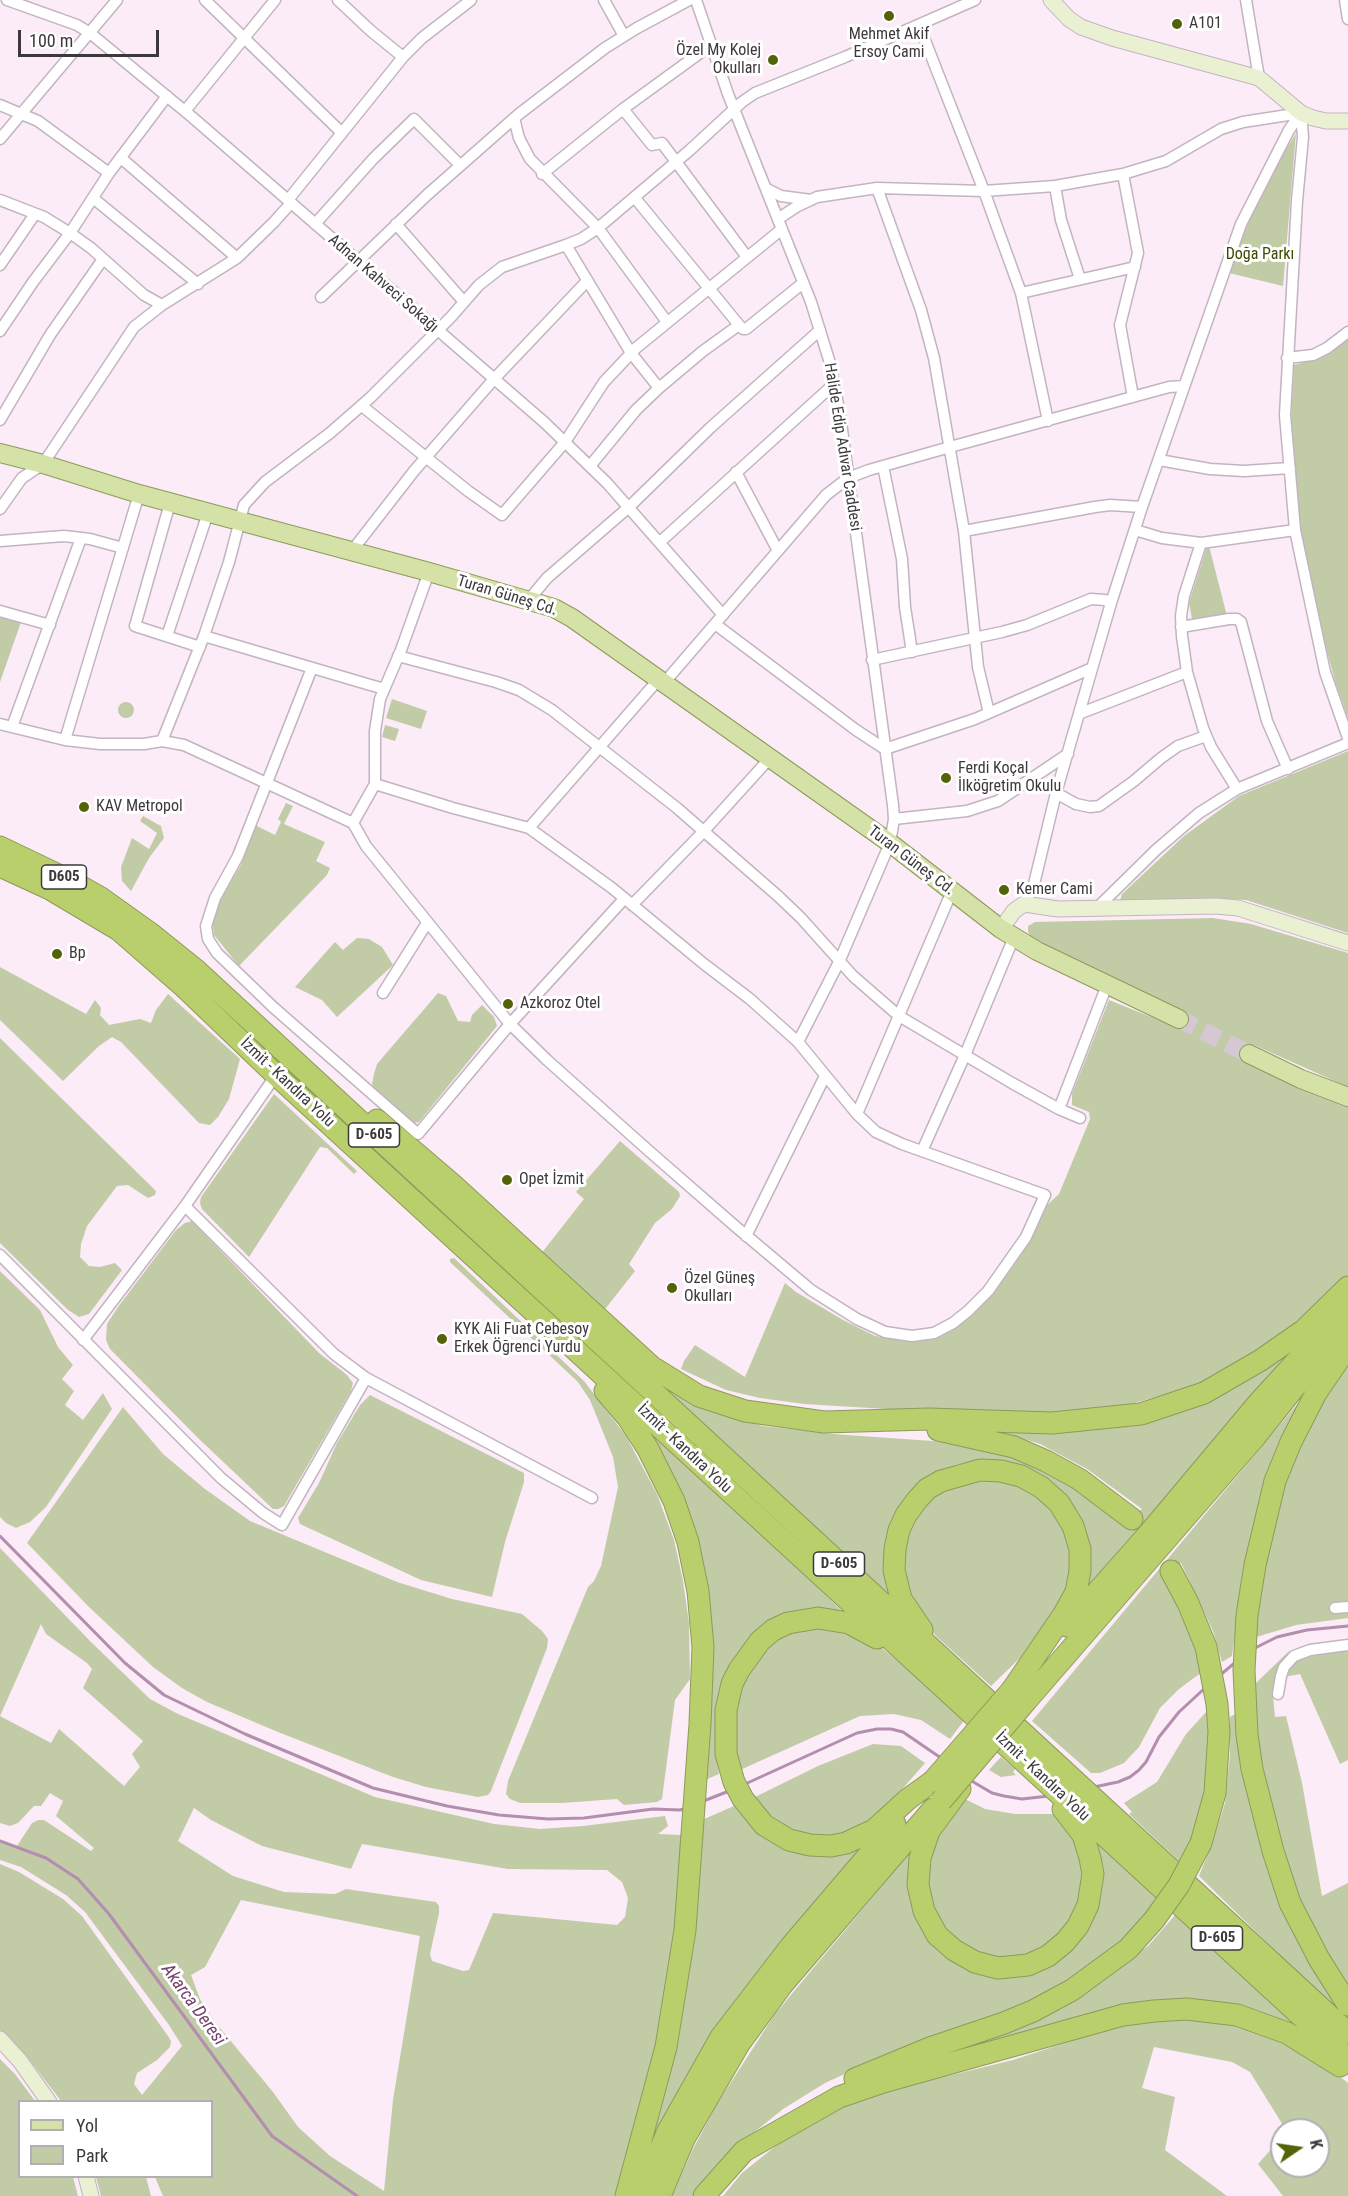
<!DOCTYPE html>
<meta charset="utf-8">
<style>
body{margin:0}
#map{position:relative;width:1348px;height:2196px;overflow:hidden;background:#fbecf8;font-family:"Roboto Condensed",sans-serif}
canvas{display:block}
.legend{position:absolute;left:18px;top:2100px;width:195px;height:78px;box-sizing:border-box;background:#fff;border:2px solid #b1afb1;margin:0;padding:8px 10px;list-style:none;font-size:18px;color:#3d383c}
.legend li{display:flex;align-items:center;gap:12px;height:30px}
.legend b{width:30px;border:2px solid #b1afb1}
.north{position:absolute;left:1270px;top:2118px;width:60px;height:60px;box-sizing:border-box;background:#fff;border:2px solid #b1afb1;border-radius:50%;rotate:77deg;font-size:16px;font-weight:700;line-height:24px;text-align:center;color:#3d383c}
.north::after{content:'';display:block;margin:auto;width:21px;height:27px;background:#546307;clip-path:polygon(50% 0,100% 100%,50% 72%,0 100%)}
.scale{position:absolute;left:18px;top:30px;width:141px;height:27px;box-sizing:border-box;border:3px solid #3d383c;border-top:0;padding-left:8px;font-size:18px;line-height:21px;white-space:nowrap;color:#3d383c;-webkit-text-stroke:4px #fff;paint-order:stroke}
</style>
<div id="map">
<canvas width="1348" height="2196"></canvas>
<ul class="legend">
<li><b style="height:8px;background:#d5e2a7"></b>Yol</li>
<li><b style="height:16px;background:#c1cba6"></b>Park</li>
</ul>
<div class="north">K</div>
<div class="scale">100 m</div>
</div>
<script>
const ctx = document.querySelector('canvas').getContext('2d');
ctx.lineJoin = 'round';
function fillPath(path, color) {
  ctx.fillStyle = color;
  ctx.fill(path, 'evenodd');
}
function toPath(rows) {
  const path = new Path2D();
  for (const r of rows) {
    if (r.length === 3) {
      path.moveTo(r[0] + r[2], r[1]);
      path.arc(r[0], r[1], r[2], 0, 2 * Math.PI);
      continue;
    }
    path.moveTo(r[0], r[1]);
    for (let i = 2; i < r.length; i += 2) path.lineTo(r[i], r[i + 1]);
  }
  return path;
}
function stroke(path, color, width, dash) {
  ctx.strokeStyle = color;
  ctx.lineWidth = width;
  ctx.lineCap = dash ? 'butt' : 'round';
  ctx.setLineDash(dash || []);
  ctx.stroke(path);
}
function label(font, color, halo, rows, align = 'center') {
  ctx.font = font + ' "Roboto Condensed",sans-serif';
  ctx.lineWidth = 6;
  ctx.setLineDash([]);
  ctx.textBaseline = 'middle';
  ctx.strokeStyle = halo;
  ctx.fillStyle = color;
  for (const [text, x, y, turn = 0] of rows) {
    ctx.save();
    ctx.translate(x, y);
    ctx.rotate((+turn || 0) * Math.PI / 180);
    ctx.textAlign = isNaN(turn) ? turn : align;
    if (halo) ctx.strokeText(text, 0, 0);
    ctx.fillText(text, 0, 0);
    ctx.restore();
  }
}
const green = toPath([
 [1296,133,1283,286,1229,273,1237,248,1269,177],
 [1348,339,1348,718,1335,681,1319,621,1302,541,1291,422,1294,365,1313,360],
 [1207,546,1209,546,1227,616,1192,619,1189,603],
 [0,617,21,622,0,682],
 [392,699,427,711,421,729,386,718],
 [126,710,8],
 [385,725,399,729,395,741,382,737],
 [1348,751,1348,933,1246,900,1221,899,1120,901,1122,894,1184,836,1239,796],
 [286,803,293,806,284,824,325,842,316,861,330,868,327,875,239,966,214,935,212,918,218,903,241,865,253,824,275,835,281,822,278,819],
 [143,816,161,826,164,838,149,858,131,891,122,881,121,867,132,838,149,849,157,833,140,821],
 [1213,918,1251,924,1348,953,1348,1087,1254,1045,1249,1054,1307,1090,1348,1106,1348,1275,1326,1299,1282,1334,1218,1375,1194,1386,1121,1407,1058,1413,920,1411,804,1404,760,1398,726,1390,681,1369,684,1361,695,1345,745,1377,785,1283,796,1292,843,1320,875,1336,916,1342,948,1332,963,1321,1000,1284,1021,1255,1035,1230,1045,1207,1059,1194,1090,1119,1089,1112,1072,1105,1072,1094,1109,1000,1176,1027,1033,941,1028,932,1028,926,1035,922],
 [357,938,369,939,382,947,393,965,337,1017,322,1000,295,987,335,942,343,950],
 [0,967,86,1014,95,1000,101,1008,100,1015,109,1025,140,1019,151,1023,156,1010,168,994,240,1059,229,1099,218,1117,210,1125,199,1123,121,1042,112,1037,99,1046,63,1081,0,1020],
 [438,993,446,996,458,1021,470,1022,472,1015,482,1005,494,1017,497,1026,419,1122,414,1123,407,1120,376,1090,372,1084,374,1074,377,1064],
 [0,1038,156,1191,155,1195,148,1198,128,1185,117,1186,87,1226,81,1244,80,1257,89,1266,100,1267,115,1263,122,1270,89,1314,79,1317,68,1310,0,1243],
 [274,1094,357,1171,354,1174,327,1148,320,1147,249,1257,202,1209,200,1203,201,1197],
 [620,1141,679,1192,680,1196,672,1209,655,1223,629,1264,635,1271,602,1313,540,1255,584,1199,576,1192],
 [192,1221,319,1353,347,1375,353,1383,351,1391,284,1506,278,1509,273,1509,198,1438,110,1349,106,1340,107,1324,118,1307,176,1230,185,1223],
 [454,1258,584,1381,626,1436,657,1494,674,1540,683,1581,689,1623,690,1679,675,1700,662,1799,657,1802,624,1805,617,1799,562,1803,520,1803,510,1799,506,1794,508,1781,588,1587,594,1581,601,1566,618,1487,613,1457,590,1400,578,1382,450,1262,450,1259],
 [0,1271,40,1310,58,1347,73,1365,62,1379,74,1391,65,1405,83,1420,103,1393,112,1409,46,1507,30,1522,16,1528,6,1523,0,1517],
 [1292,1351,1082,1595,1081,1524,995,1462,959,1464,942,1470,927,1479,907,1498,901,1610,629,1357,714,1412,763,1426,833,1434,961,1443,1033,1462,1132,1519,1142,1509,1087,1469,1040,1444,988,1428,1065,1430,1255,1372],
 [1348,1361,1348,1618,1296,1625,1253,1638,1258,1596,1285,1484,1316,1409],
 [1309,1390,1238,1612,1232,1656,1222,1662,1213,1631,1181,1563,1165,1575,1193,1630,1202,1672,1179,1689,1160,1708,1139,1747,1124,1763,1100,1773,1091,1773,1032,1721],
 [370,1395,524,1473,524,1482,505,1542,492,1597,421,1580,300,1524,298,1518,319,1483,337,1443,360,1405],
 [618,1396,672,1445,844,1613,753,1635,740,1650,729,1669,720,1756,716,1758,719,1774,705,1780,706,1590],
 [123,1407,163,1454,205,1489,250,1521,397,1582,452,1599,522,1614,542,1631,548,1639,547,1648,491,1791,488,1795,478,1797,426,1787,393,1777,278,1732,207,1702,182,1688,153,1667,89,1607,27,1543],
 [998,1480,1030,1490,1055,1513,1068,1537,1074,1560,1071,1581,1045,1629,1019,1659,991,1686,936,1636,915,1612,900,1565,911,1522,935,1495,952,1486,967,1482],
 [0,1548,91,1642,150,1699,178,1714,375,1797,494,1824,540,1829,583,1826,665,1816,668,1826,658,1834,682,1835,678,1904,667,1995,650,2070,615,2196,163,2196,155,2177,212,2176,212,2102,61,2101,28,2058,0,2030,0,1864,19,1872,63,1899,82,1916,168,2036,171,2041,170,2047,157,2060,137,2073,134,2084,142,2095,182,2046,169,2025,85,1912,66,1895,21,1867,0,1860,0,1841,17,1846,32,1823,38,1820,44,1820,91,1851,94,1848,56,1816,63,1801,50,1793,41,1806,34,1806,18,1823,10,1826,0,1823],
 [41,1624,46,1634,87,1663,92,1669,83,1688,143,1741,132,1754,140,1767,124,1786,59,1729,51,1743,0,1716],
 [194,1808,211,1820,262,1846,351,1869,362,1844,508,1869,607,1870,622,1882,628,1898,625,1917,617,1925,493,1913,469,1970,463,1971,432,1961,430,1954,439,1913,439,1906,436,1902,346,1889,335,1894,284,1892,233,1876,178,1841],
 [241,1900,420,1936,393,2100,384,2191,330,2156,298,2127,273,2092,215,2022,200,1999,191,1975,205,1967],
 [813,1624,859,1633,882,1648,966,1718,950,1739,921,1720,894,1714,860,1716,740,1770,733,1742,737,1698,749,1668,777,1637],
 [1348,1649,1348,1760,1340,1764,1300,1674,1284,1677,1288,1668,1302,1657,1314,1653],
 [1290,1650,1279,1668,1274,1684,1273,1696,1275,1717,1286,1716,1302,1783,1322,1896,1348,1883,1348,1991,1298,1896,1267,1799,1255,1723,1255,1684],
 [1207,1711,1210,1745,1203,1803,1194,1833,1179,1861,1129,1814,1132,1812,1124,1803,1157,1782,1186,1734],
 [1237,1713,1325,1982,1348,2016,1348,2022,1199,1876,1212,1844,1225,1803,1230,1755,1230,1717],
 [873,1744,901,1746,925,1763,878,1817,838,1840,787,1830,769,1814,755,1797,818,1766],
 [1001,1757,1015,1769,1013,1772,1016,1775,1001,1777,989,1770],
 [965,1799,985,1809,1015,1814,1059,1814,1081,1847,1085,1888,1071,1924,1039,1952,1001,1959,985,1957,960,1945,943,1930,929,1908,924,1880,937,1831],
 [734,1806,748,1823,752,1821,764,1832,869,1841,639,2179,702,1820],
 [1088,1828,1157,1896,1150,1910,1119,1947,1080,1975,1028,2004,880,2058,825,2083,783,2109,741,2143,693,2196,672,2196,693,2149,717,2104,775,2014,917,1844,911,1870,956,1963,1062,1957,1074,1947,1091,1921],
 [1176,1914,1313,2039,1224,2004,937,2061,1063,2008,1148,1946],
 [1189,2017,1245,2026,1283,2041,1329,2068,1348,2083,1348,2196,1283,2196,1258,2164,1282,2137,1282,2166,1318,2166,1318,2130,1286,2130,1250,2072,1232,2062,1154,2047,1142,2088,1175,2097,1165,2150,1227,2196,723,2196,742,2173,802,2125,853,2099,1013,2060,1123,2024],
 [0,2059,15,2074,35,2101,20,2102,20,2176,73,2177,78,2196,0,2196],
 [96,2177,146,2177,151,2196,101,2196]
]);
const stream = toPath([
 [0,1536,125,1663,164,1695,245,1734,373,1788,447,1806,499,1815,548,1819,584,1818,653,1809,680,1810,687,1808],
 [1255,1648,1277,1637,1307,1630,1348,1626],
 [1219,1676,1237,1661],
 [970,1780,992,1793,1004,1796,1022,1799,1049,1796],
 [743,1785,857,1733,877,1729,891,1729,903,1732,941,1758],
 [1094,1787,1118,1782,1130,1777,1139,1770,1146,1762,1159,1737,1179,1712,1205,1688],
 [701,1802,729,1791],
 [0,1841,46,1858,78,1879,109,1914,272,2136,357,2196]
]);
const primaryTunnel = toPath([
 [1179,1019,1249,1054]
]);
const street = toPath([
 [7,0,77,25,90,33,192,117,544,422,607,483,723,615],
 [205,0,342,133],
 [338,0,371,31,403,57],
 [604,0,624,36],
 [696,0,728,94,811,302,830,363,840,415,893,805,894,819,890,843,839,962,798,1042],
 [1246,0,1259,78],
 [1345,0,1348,19],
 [919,25,984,191,1021,293,1048,421],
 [0,105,38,121,109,173],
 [623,109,652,145,662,143,747,257],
 [185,111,275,0],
 [1301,113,1303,137,1297,201,1285,415,1295,530,1325,672,1348,738],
 [514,118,519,138,530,159,598,228,667,322],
 [0,139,117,0],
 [121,158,237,258],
 [542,174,623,109,711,45],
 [1123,174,1138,253,1120,325,1133,397],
 [1055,186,1061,220,1080,279],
 [877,188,921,310,934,358,964,531,978,667,989,713],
 [767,189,781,196,811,200],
 [93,198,198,284],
 [0,200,44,217,70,233,91,248,144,295,162,305],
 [288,200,403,57,422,38,471,0],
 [778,219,796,207,817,197,877,188,984,191,1055,186,1123,174,1166,161,1221,129,1243,122,1301,113],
 [315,224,373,159,414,119,460,165],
 [396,224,464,302],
 [566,245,631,353,659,388],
 [0,265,35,214],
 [1021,293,1135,267],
 [321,297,427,195,519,114,605,48,637,28,689,0],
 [739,325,743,329,746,329,803,283],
 [0,331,33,282,70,233,109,173,167,96],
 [1287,358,1313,355,1327,348,1348,332],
 [362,406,468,491,502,515,565,442,604,382,636,348,782,229],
 [0,420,50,335,103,259],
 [1159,460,1210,469,1244,471,1290,468],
 [590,466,636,410,659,388,703,351,739,325,635,198],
 [883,466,902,559,905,607,912,652],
 [736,472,778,551],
 [170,503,135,626,200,647],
 [0,509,22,478,43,464,134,327,162,305,237,258,274,222,291,203],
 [1135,530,1162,538,1201,543,1295,530],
 [964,531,1095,507,1110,505,1142,507],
 [0,541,64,536,90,539,123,548],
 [660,542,834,384],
 [1201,543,1184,596,1181,616,1182,636,1187,672,1203,728,1211,747,1237,789],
 [351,552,414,471,494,379,587,281],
 [528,601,547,578,629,507,710,428,820,330],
 [0,611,50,625],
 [715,624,856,730,885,749,975,719,1092,668],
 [1181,627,1229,619,1237,619,1241,622,1267,721,1288,769],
 [167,636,208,513],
 [204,636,384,689],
 [398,656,496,682,519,690,552,710,677,808,778,896,801,918,853,976,899,1016,1012,1083,1059,1109,1080,1118],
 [872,660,1002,632,1027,625,1091,599,1105,600,1111,603],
 [312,668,238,856,215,898,206,926,208,939,217,953,273,1007,418,1134,510,1024,624,899],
 [664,683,826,495,848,478,869,470,950,447,1169,387,1184,386],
 [1081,713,1187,672],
 [0,724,65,740,100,744,144,744,162,741,184,745,353,823,366,846,510,1024,547,1060,649,1151,735,1226,811,1290,857,1319,885,1332,912,1336,934,1333,953,1323,968,1311,988,1291,1026,1237,1045,1195,902,1144,876,1132,857,1114,798,1042,750,999,704,964,612,888,529,828,453,808,375,784],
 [12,727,81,538],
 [65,740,139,494],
 [162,741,204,636,229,562,244,505,265,482,330,433,370,398,451,317,479,285,502,267,566,245,581,239,598,228,690,150,742,102,755,93,845,57,975,0],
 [1056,793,1076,804,1090,807,1099,806,1134,781,1161,758,1178,746,1206,736],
 [894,819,967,811,998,801,1068,754],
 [353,823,375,784,375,731,380,699,401,650,429,572],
 [529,828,658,680],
 [1024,904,1034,884,1056,793,1111,603,1142,507,1241,224,1289,130,1301,113],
 [632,905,703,832,770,758],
 [1097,908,1156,850,1199,813,1237,789,1348,743],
 [383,993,427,923],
 [1059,1109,1107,985],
 [857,1114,952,891],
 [922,1151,965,1055,1014,937],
 [185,1206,334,1354,366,1378,592,1498],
 [746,1236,825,1076],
 [0,1255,221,1478,263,1513,282,1525,366,1378],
 [83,1340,185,1206,276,1075],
 [1335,1608,1348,1607],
 [1278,1694,1281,1676,1284,1667,1294,1656,1310,1650,1348,1645]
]);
const secondary = toPath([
 [1051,0,1069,19,1081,27,1112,38,1259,78,1301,113,1313,118,1326,121,1348,121],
 [1001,929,1014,911,1024,904,1058,909,1216,906,1238,908,1348,943],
 [0,2039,20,2061,49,2102],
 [86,2176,91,2196]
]);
const primary = toPath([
 [0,453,43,464,139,494,429,572,554,608,572,618,890,843,1001,929,1037,951,1179,1019],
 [1249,1054,1301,1079,1348,1097]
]);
const highway = toPath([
 [0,847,71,881,101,898,150,933,196,970,1348,2033],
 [0,866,50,889,119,930,182,985,276,1075,1348,2059],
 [377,1120,452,1184,652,1367,699,1396,745,1411,824,1422,929,1419,1052,1423,1141,1414,1204,1393,1261,1360,1304,1330,1348,1287],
 [1348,1346,1316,1393,1291,1442,1275,1481,1255,1565,1247,1615,1244,1670,1247,1735,1252,1769,1273,1851,1290,1903,1319,1959,1348,2005],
 [605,1391,628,1418,648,1449,674,1501,688,1542,692,1562,698,1591,703,1647,700,1724,685,1930,666,2047,626,2196],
 [938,1430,1014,1447,1046,1461,1079,1479,1132,1519],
 [1171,1571,1188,1603,1206,1647,1217,1704,1219,1732,1215,1793,1201,1843],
 [1067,1626,1151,1531,1260,1401,1348,1305],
 [922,1630,901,1599,894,1570,895,1549,899,1530,906,1515,917,1500,927,1489,941,1481,980,1470,1001,1471,1021,1476,1041,1487,1059,1503,1073,1526,1080,1549,1080,1571,1076,1592,1064,1614,1012,1690],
 [877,1638,849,1623,818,1618,788,1623,773,1630,760,1641,739,1670,732,1684,726,1710,726,1754,734,1782,743,1799,764,1825,789,1840,810,1845,831,1846,846,1843,874,1830,908,1799,933,1781],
 [1026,1701,1255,1437,1298,1383,1348,1330],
 [960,1789,929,1831,920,1858,918,1885,924,1911,937,1935,954,1950,975,1962,998,1968,1028,1965,1048,1956,1065,1942,1078,1926,1088,1905,1093,1874,1090,1858,1083,1835,1063,1809],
 [855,2079,930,2048,1004,2023,1033,2011,1072,1990,1128,1949,1154,1920],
 [640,2196,668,2131,721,2037,791,1946,895,1824],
 [660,2196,684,2139,739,2044,782,1985,933,1809],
 [704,2196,744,2151,839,2097,880,2083,1123,2015,1154,2011,1187,2009,1237,2015,1287,2033,1340,2066]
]);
const highwayBridge = toPath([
 [933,1781,1012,1690],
 [941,1801,1026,1701],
 [1154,1920,1179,1885,1201,1843]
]);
const markers = [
 [889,16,6,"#546307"],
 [1177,24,6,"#546307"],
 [773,60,6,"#546307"],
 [946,778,6,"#546307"],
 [84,807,6,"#546307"],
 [1004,890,6,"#546307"],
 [57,954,6,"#546307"],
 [508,1004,6,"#546307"],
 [507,1180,6,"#546307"],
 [672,1288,6,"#546307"],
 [442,1339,6,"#546307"]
];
const shields = [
 [64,877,45],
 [374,1135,51],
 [839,1564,51],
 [1217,1938,51]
];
const shieldNames = [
 ["D605",64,877],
 ["D-605",374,1135],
 ["D-605",839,1564],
 ["D-605",1217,1938]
];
const poiNames = [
 ["A101",1189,24],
 ["Mehmet Akif",889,35,"center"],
 ["Ersoy Cami",889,53,"center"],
 ["Özel My Kolej",761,51,"right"],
 ["Okulları",761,69,"right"],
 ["Ferdi Koçal",958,769],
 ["İlköğretim Okulu",958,787],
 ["KAV Metropol",96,807],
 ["Kemer Cami",1016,890],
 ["Bp",69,954],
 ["Azkoroz Otel",520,1004],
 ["Opet İzmit",519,1180],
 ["Özel Güneş",684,1279],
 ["Okulları",684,1297],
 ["KYK Ali Fuat Cebesoy",454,1330],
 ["Erkek Öğrenci Yurdu",454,1348]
];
const parkNames = [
 ["Doğa Parkı",1260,255]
];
const streetNames = [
 ["Adnan Kahveci Sokağı",383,284,41],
 ["Halide Edip Adıvar Caddesi",842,447,81],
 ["Turan Güneş Cd.",507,596,17],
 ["Turan Güneş Cd.",911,861,37],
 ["İzmit - Kandıra Yolu",287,1083,43],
 ["İzmit - Kandıra Yolu",684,1449,43],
 ["İzmit - Kandıra Yolu",1042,1777,43]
];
const waterNames = [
 ["Akarca Deresi",193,2005,54]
];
fillPath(green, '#c1cba6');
stroke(stream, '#b38eae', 3);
stroke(primaryTunnel, '#d5c8d2', 18, [18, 9]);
stroke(street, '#c2b4c0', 13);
stroke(secondary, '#c2b4c0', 17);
stroke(primary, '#8e9a5b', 20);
stroke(highway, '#8e9a5b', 23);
stroke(street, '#fff', 10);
stroke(secondary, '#eaf1d3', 15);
stroke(primary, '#d5e2a7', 18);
stroke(highway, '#b9cf6c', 21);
stroke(highwayBridge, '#8e9a5b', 23, []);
stroke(highwayBridge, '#b9cf6c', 21);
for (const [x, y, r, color] of markers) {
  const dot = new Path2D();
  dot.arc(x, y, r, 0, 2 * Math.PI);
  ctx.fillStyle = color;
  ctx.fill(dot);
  stroke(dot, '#fff', 2);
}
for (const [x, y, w] of shields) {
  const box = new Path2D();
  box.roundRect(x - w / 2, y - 12, w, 24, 4.5);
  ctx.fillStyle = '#fff';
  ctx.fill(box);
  stroke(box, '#3d383c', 1.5);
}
label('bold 15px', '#3d383c', null, shieldNames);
label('16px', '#3d383c', '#fff', poiNames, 'left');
label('16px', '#3e4a00', '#fff', parkNames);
label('16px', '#3d383c', '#fff', streetNames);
label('italic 18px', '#73416d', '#fff', waterNames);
</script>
